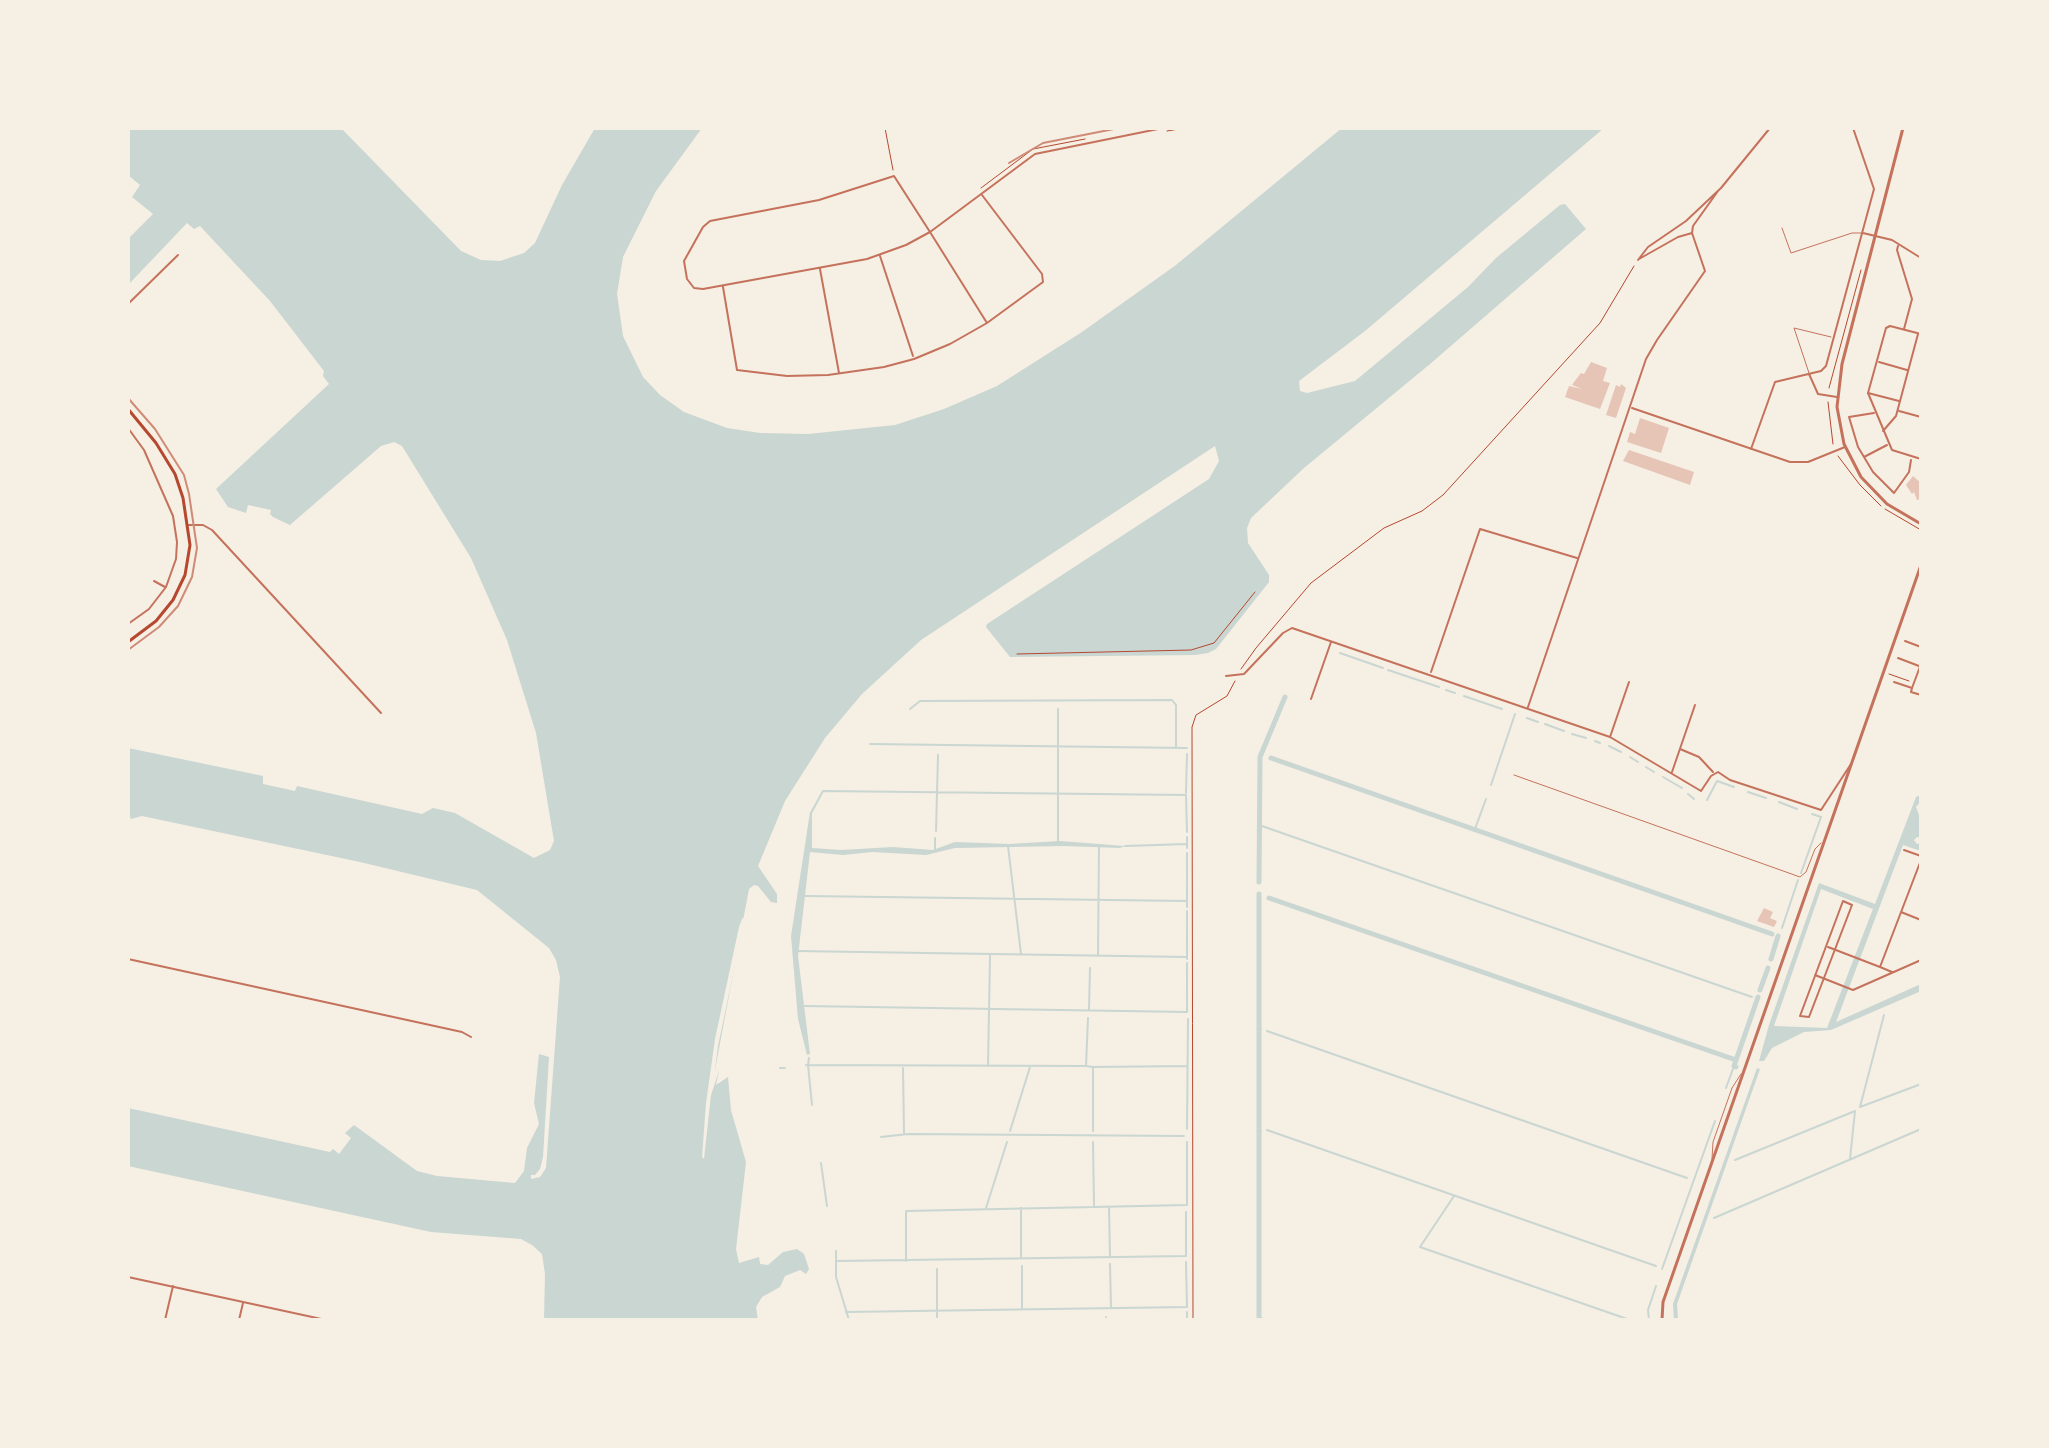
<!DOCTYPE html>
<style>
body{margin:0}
#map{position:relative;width:2049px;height:1448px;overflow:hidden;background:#f6efe4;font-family:"IBM Plex Sans",sans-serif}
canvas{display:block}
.frame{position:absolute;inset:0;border:130px solid #f6efe4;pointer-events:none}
</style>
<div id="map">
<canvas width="2049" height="1448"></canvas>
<div class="frame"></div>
</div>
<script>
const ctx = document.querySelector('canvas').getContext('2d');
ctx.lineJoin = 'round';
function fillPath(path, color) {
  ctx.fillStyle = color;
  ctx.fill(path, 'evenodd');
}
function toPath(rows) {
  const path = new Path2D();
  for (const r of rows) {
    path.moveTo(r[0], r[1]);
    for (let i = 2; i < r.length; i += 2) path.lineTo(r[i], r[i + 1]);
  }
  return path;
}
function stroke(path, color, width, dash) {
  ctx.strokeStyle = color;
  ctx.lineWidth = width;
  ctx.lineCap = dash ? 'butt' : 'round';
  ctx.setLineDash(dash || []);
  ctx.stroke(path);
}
const water = toPath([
 [128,128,341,128,461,251,481,260,500,261,524,253,535,243,562,185,595,128,702,128,656,191,623,257,617,294,623,336,643,377,660,395,684,412,727,428,760,433,808,434,895,425,944,409,997,386,1082,332,1176,265,1342,128,1604,128,1365,331,1299,381,1300,391,1307,393,1355,381,1468,287,1496,258,1560,205,1565,204,1586,229,1430,364,1304,468,1251,518,1247,528,1248,543,1269,575,1269,582,1216,649,1208,653,1195,655,1010,657,986,627,987,624,1209,479,1219,461,1215,446,921,640,862,694,825,738,785,801,758,866,777,894,777,903,771,902,758,886,754,885,749,889,715,1070,719,1071,716,1085,728,1077,731,1110,746,1162,736,1249,739,1263,759,1257,760,1264,768,1265,783,1252,797,1249,804,1254,809,1269,806,1274,800,1270,785,1276,780,1287,762,1297,756,1307,758,1320,544,1320,545,1274,542,1254,532,1245,521,1239,431,1232,128,1166,128,1108,330,1152,333,1149,339,1154,351,1138,345,1133,354,1125,417,1171,437,1176,515,1183,524,1171,527,1148,539,1124,534,1103,539,1054,549,1057,543,1157,540,1169,535,1175,531,1175,531,1179,540,1177,546,1168,560,977,556,960,549,948,477,890,360,862,142,816,131,819,128,811,128,748,263,776,263,784,295,791,297,786,422,814,433,808,455,813,534,858,550,850,554,841,536,733,507,640,471,558,402,446,394,442,381,446,290,525,273,517,270,514,271,510,248,505,246,513,228,507,216,489,329,384,323,376,324,371,270,301,200,226,194,229,187,223,128,285,128,239,153,214,132,197,140,185,128,175],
 [1921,795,1921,801,1916,807,1921,821,1921,838,1917,837,1914,840,1917,844,1921,843,1921,851,1903,845,1836,1022,1921,984,1921,991,1831,1030,1804,1032,1772,1048,1764,1061,1759,1061,1769,1025,1819,883,1875,904,1916,797],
 [1821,889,1873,909,1827,1028,1774,1026],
 [810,812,812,813,812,848,841,850,893,847,933,850,955,842,1009,844,1060,841,1125,846,1120,848,1065,846,955,848,926,855,872,852,843,855,810,852,798,956,810,1054,807,1055,798,1019,791,936],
 [1757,1068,1760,1069,1677,1304,1678,1320,1674,1320,1673,1304]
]);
const pier = toPath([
 [745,917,718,1046,715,1070,719,1071,711,1095,704,1159,702,1157,706,1103,715,1039,739,927,742,919]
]);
const stream = toPath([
 [1340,653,1383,668],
 [1388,670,1439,687],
 [1446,690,1455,693],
 [1464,696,1502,709],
 [910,709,920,701,1172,700,1176,705,1176,747],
 [1058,709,1058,843],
 [1527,718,1538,722],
 [1545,724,1564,731],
 [1572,734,1586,738],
 [1595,741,1600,743],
 [870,744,1187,748],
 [1609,746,1621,752],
 [1630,757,1638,762],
 [1646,767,1654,772],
 [1663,777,1682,788],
 [1491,785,1515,714],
 [1748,792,1766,798],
 [1186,793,1187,754],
 [1688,794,1694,799],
 [1707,800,1717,781,1734,787],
 [1779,802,1797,809],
 [811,813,823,791,1186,795,1187,832],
 [1259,825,1752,997],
 [1475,829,1486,799],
 [936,831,938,755],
 [1187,837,1187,848],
 [1008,846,1021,954],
 [1125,846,1187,844],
 [935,851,935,838],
 [1801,873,1821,817,1812,814],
 [805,896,1187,901],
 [1187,907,1187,853],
 [1782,928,1798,880],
 [1779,937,1779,936],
 [797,951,1187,957],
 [1098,955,1099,846],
 [1187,959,1187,911],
 [1756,998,1757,999],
 [805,1006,1187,1012,1187,963],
 [1089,1009,1090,968],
 [1884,1015,1860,1107,1921,1084],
 [1088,1018,1086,1066,1093,1067,1093,1131],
 [1258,1029,1261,1029],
 [1267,1031,1687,1178],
 [806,1065,808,1065,809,1058],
 [988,1065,990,955],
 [1093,1067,1187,1066],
 [780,1068,785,1068],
 [903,1068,904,1133],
 [1726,1088,1734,1066],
 [812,1105,808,1065,1086,1066],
 [1187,1129,1188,1019],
 [1267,1130,1656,1266],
 [1010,1131,1030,1067],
 [1258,1131,1261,1131],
 [881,1137,908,1134,1184,1136],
 [1093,1142,1094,1206],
 [1735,1160,1855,1111,1850,1159],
 [821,1163,827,1206],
 [1454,1196,1420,1247,1630,1320],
 [1109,1207,1110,1256],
 [986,1208,1007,1142],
 [1021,1208,1021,1258],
 [1714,1218,1921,1129],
 [836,1251,836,1277,849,1320],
 [837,1261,1186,1256,1186,1212],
 [906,1261,906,1211,1187,1205,1187,1142],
 [1110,1264,1111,1308],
 [1022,1266,1022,1308],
 [1662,1269,1715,1121],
 [846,1312,1187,1307,1186,1262],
 [1187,1312,1187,1320],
 [1259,1317,1263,1319],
 [937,1320,937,1269],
 [1106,1320,1106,1317],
 [1649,1320,1648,1310,1656,1286]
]);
const canal = toPath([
 [1271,758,1772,934],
 [1259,882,1260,757,1285,697],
 [1259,894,1259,1320],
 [1269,898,1736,1060],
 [1771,959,1778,936],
 [1760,990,1768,968],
 [1736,1067,1734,1066,1758,997]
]);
const building = toPath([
 [1591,362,1607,368,1603,381,1610,383,1600,409,1565,397,1569,386,1582,389,1572,385,1574,382,1581,373,1584,374],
 [1621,384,1626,388,1616,418,1606,415,1616,385,1620,387],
 [1640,418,1669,428,1661,453,1627,442,1630,432,1635,434],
 [1629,450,1694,472,1690,485,1623,461],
 [1913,476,1921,483,1921,499,1917,500,1914,492,1912,494,1906,485],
 [1764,908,1773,912,1770,918,1777,921,1774,927,1757,921]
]);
const path = toPath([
 [885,128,893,170],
 [1167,131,1185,128],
 [981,188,1033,149,1085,139],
 [1829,388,1861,270],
 [1828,402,1833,444],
 [1838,456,1860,485,1881,506],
 [1885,509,1921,530],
 [1017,654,1191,650,1214,643,1255,592],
 [1241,669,1256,648,1311,583,1384,528,1422,511,1443,495,1600,323,1634,266],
 [1889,674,1909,681],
 [1193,1320,1192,727,1196,715,1227,696,1235,681]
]);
const service = toPath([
 [1782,228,1791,253,1852,233,1862,233],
 [1809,373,1794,328,1831,337],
 [1514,775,1800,877,1806,872,1815,849,1821,843],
 [1712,1159,1713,1142,1732,1088,1741,1074]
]);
const pedestrian = toPath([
 [1898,246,1897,250,1912,299,1904,329],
 [1868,393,1899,401],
 [1899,411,1921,417],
 [1920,619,1921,619]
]);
const minor = toPath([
 [1747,128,1749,128],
 [1863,233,1892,240,1921,258],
 [880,256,913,356],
 [1639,259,1678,237,1692,233,1693,226,1718,191],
 [1638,260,1648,247,1686,221,1721,188,1770,128],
 [820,269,839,373],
 [723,287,737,370,787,376,828,375,884,367,914,359,950,344,987,323,1043,282,1042,274,982,195],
 [128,304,178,255],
 [987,323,930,232,894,176,819,200,710,221,703,227,684,261,687,279,694,288,703,289,867,259,906,245,930,232,1035,154,1163,128],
 [1921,334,1890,326,1886,328,1868,393,1892,450,1921,459],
 [1879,362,1907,370],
 [1809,374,1818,394,1837,397],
 [1632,408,1790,462,1808,462,1845,447],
 [1874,413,1849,417,1858,447,1873,472,1894,493,1909,472,1911,460],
 [128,428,144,450,173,516,177,542,176,559,166,587,149,609,128,624],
 [1883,431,1896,416,1918,334],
 [1751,449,1775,382,1821,371,1826,366,1874,189,1853,128],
 [1864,457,1887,445],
 [188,525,203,525,212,530,381,713],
 [154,581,165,587],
 [1905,641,1921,647],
 [1898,658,1919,666],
 [1431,672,1480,529,1577,558],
 [1226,676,1244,674,1283,633,1292,628,1610,737,1701,791,1711,776,1718,772,1730,780,1821,810,1851,764],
 [1894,682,1912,688,1921,664],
 [1912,688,1911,692,1921,695],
 [1311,699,1331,642],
 [1528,707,1646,359,1657,340,1705,271,1692,233],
 [1610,737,1629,682],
 [1680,749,1699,757,1713,772],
 [1672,772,1695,705],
 [1904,850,1921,856],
 [1843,901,1852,905,1809,1017,1800,1016,1843,901],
 [1901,912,1921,920],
 [1828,947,1880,967,1921,860],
 [128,959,462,1032,471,1037],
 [1880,967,1892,972],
 [1815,975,1853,990,1921,960],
 [128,1277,326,1320],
 [165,1320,173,1286],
 [239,1320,243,1303]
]);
const tertiary = toPath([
 [1903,128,1842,364,1837,407,1844,444,1861,477,1887,504,1921,524],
 [1662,1320,1663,1302,1921,565]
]);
const secondary = toPath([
 [128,409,156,443,175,474,183,498,190,545,185,575,173,600,156,621,128,642]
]);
const rail = toPath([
 [1009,163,1043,143,1119,128],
 [128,398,155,429,184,475,189,494,197,548,192,577,178,606,159,627,128,650]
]);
fillPath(water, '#c9d6d2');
fillPath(pier, '#f6efe4');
stroke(stream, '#c9d6d2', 2);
stroke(canal, '#c9d6d2', 5);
fillPath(building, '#e6c5b7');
stroke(path, '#b5482f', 1);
stroke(service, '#c5725c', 1);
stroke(pedestrian, '#c5725c', 2);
stroke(minor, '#c5725c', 2);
stroke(tertiary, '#c5725c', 3);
stroke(secondary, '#b5482f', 3);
stroke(rail, '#cf8b77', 2);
</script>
